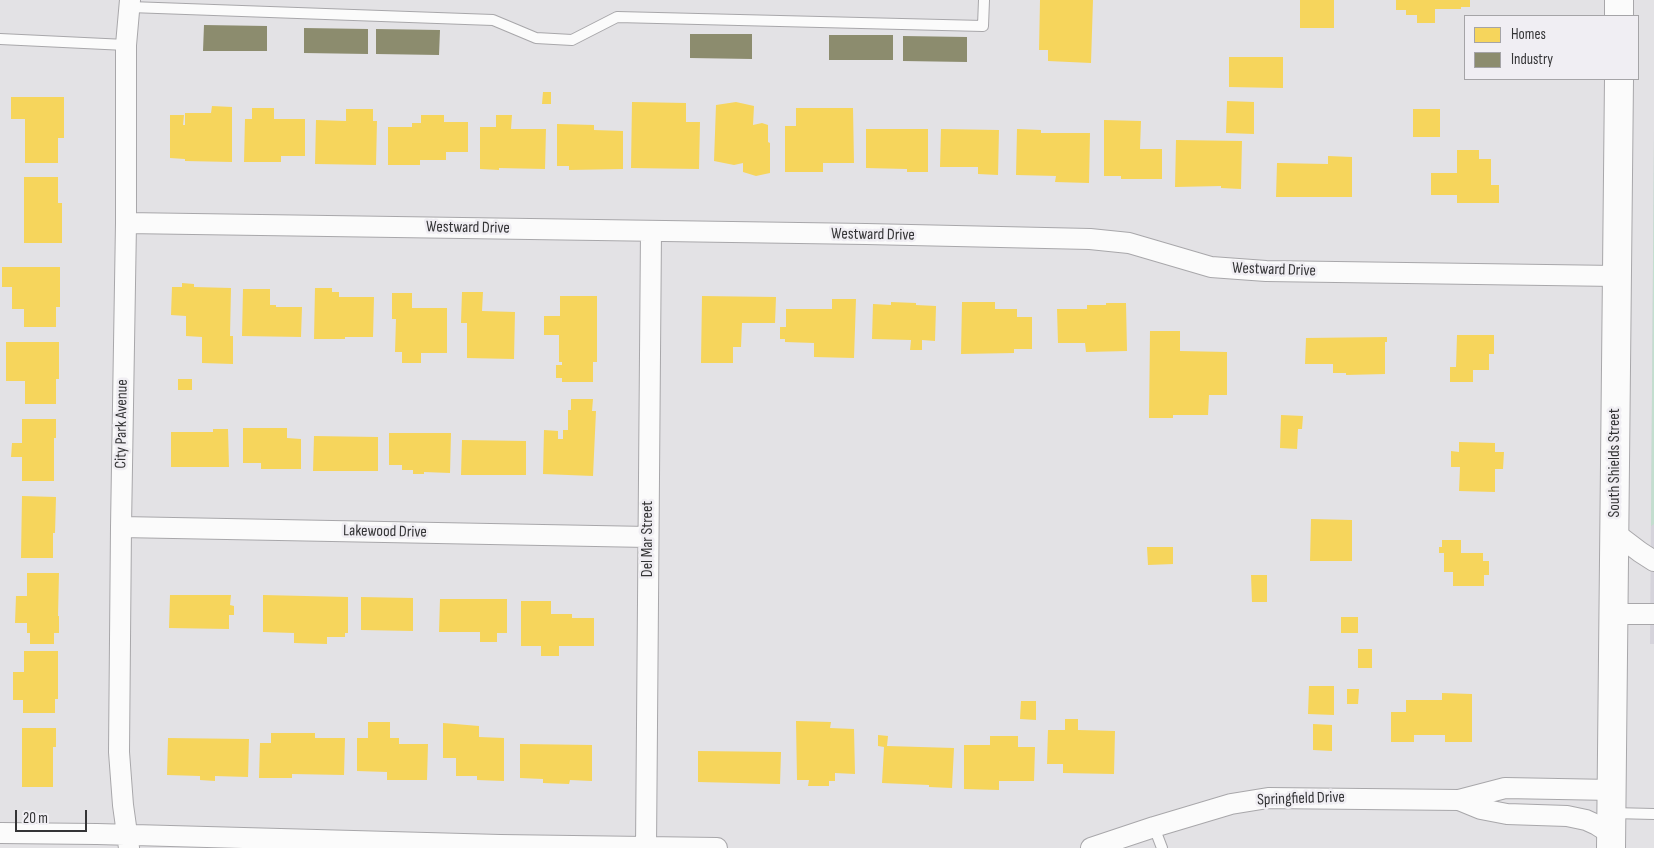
<!DOCTYPE html>
<style>
body{margin:0}
#map{position:relative;width:1654px;height:848px;overflow:hidden;background:#e3e2e5;font-family:"Sofia Sans Condensed",sans-serif}
canvas{display:block}
.legend{position:absolute;left:1464px;top:15px;width:175px;height:65px;box-sizing:border-box;background:#f0eef3;border:1px solid #a5a4a7;margin:0;padding:6px 9px;list-style:none;font-size:15px;color:#343436}
.legend li{display:flex;align-items:center;gap:10px;height:25px}
.legend b{width:25px;border:1px solid #a5a4a7}
.scale{position:absolute;left:15px;top:810px;width:72px;height:22px;box-sizing:border-box;border:2px solid #343436;border-top:0;padding-left:6px;font-size:15px;line-height:18px;white-space:nowrap;color:#343436;-webkit-text-stroke:4px #f0eef3;paint-order:stroke}
</style>
<div id="map">
<canvas width="1654" height="848"></canvas>
<ul class="legend">
<li><b style="height:14px;background:#f6d55c"></b>Homes</li>
<li><b style="height:14px;background:#8c8c6e"></b>Industry</li>
</ul>
<div class="scale">20 m</div>
</div>
<script>
const ctx = document.querySelector('canvas').getContext('2d');
ctx.lineJoin = 'round';
function fillPath(path, color) {
  ctx.fillStyle = color;
  ctx.fill(path, 'evenodd');
}
function toPath(rows) {
  const path = new Path2D();
  for (const r of rows) {
    path.moveTo(r[0], r[1]);
    for (let i = 2; i < r.length; i += 2) path.lineTo(r[i], r[i + 1]);
  }
  return path;
}
function stroke(path, color, width, dash) {
  ctx.strokeStyle = color;
  ctx.lineWidth = width;
  ctx.lineCap = dash ? 'butt' : 'round';
  ctx.setLineDash(dash || []);
  ctx.stroke(path);
}
function label(font, color, halo, rows, align = 'center') {
  ctx.font = font + ' "Sofia Sans Condensed",sans-serif';
  ctx.lineWidth = 5;
  ctx.setLineDash([]);
  ctx.textBaseline = 'middle';
  ctx.strokeStyle = halo;
  ctx.fillStyle = color;
  for (const [text, x, y, turn = 0] of rows) {
    ctx.save();
    ctx.translate(x, y);
    ctx.rotate((+turn || 0) * Math.PI / 180);
    ctx.textAlign = isNaN(turn) ? turn : align;
    if (halo) ctx.strokeText(text, 0, 0);
    ctx.fillText(text, 0, 0);
    ctx.restore();
  }
}
const built = toPath([
 [1654,128,1654,644,1650,644]
]);
const green = toPath([
 [1654,137,1654,524,1651,526]
]);
const homes = toPath([
 [1040,0,1093,0,1091,63,1048,61,1048,50,1039,50],
 [1300,0,1334,0,1334,28,1300,28],
 [1396,0,1470,0,1470,7,1461,7,1461,9,1435,9,1435,23,1417,23,1417,15,1406,15,1406,10,1396,10],
 [1229,57,1283,57,1283,88,1229,87],
 [543,92,551,92,551,104,542,104],
 [11,97,64,97,64,138,58,138,58,163,25,163,25,119,11,119],
 [1227,101,1254,102,1254,134,1226,133],
 [632,102,686,103,686,122,700,122,699,169,631,168],
 [736,102,754,106,753,125,762,123,768,125,768,142,770,143,770,173,756,176,743,172,743,163,734,165,714,161,716,105],
 [212,106,232,107,232,162,185,161,185,159,170,158,170,115,184,115,183,125,185,125,185,113,211,113],
 [252,108,274,108,274,119,305,119,305,156,281,156,281,162,244,162,245,119,252,119],
 [796,108,853,108,854,163,823,163,823,172,785,172,785,126,796,126],
 [346,109,373,109,373,121,377,121,376,165,315,164,316,120,346,121],
 [1413,109,1440,109,1440,137,1413,137],
 [421,115,444,115,444,122,468,122,468,152,446,152,446,160,420,160,420,165,388,165,388,127,412,127,412,123,421,123],
 [496,115,512,115,511,129,546,129,545,169,499,168,499,170,480,169,480,127,496,127],
 [1104,120,1141,121,1140,149,1162,149,1162,179,1121,179,1121,176,1104,176],
 [557,124,594,125,594,130,623,131,623,169,569,170,569,166,557,166],
 [866,129,928,129,928,172,907,172,907,169,866,168],
 [941,129,999,130,998,175,978,174,978,167,940,167],
 [1017,129,1041,130,1041,133,1090,133,1089,183,1055,182,1056,176,1016,175],
 [1176,140,1242,141,1241,189,1221,188,1221,186,1175,187],
 [1457,150,1479,150,1479,159,1491,159,1491,185,1499,185,1499,203,1457,203,1457,195,1431,195,1431,173,1457,173],
 [1328,156,1352,157,1352,197,1276,197,1277,163,1328,164],
 [24,177,58,177,58,203,62,203,62,243,24,243],
 [2,267,60,267,60,307,56,307,56,327,24,327,24,309,12,309,12,287,2,287],
 [182,283,194,284,194,287,231,288,230,336,233,336,233,364,202,363,202,337,186,336,186,316,171,315,172,287,182,287],
 [315,288,332,288,332,292,339,292,339,297,374,297,373,337,345,337,345,339,314,339],
 [243,289,270,289,270,305,276,305,276,307,302,307,301,337,242,336],
 [462,292,483,292,482,311,515,312,514,359,467,358,467,323,461,323],
 [392,293,412,293,412,308,447,308,447,353,421,353,421,363,402,363,402,352,395,352,396,319,392,319],
 [560,296,597,296,597,362,593,362,593,382,562,382,562,378,556,378,556,365,562,365,562,362,559,362,559,335,544,335,544,316,560,316],
 [702,296,776,297,775,323,742,323,741,347,733,347,733,363,701,363],
 [832,299,856,299,854,358,814,357,814,343,785,342,785,339,780,339,780,327,786,327,786,309,832,309],
 [891,302,916,303,916,305,936,306,935,341,922,340,922,350,910,350,911,340,872,339,873,304,891,305],
 [962,302,995,302,995,309,1017,309,1017,317,1032,317,1032,349,1014,349,1014,353,961,354],
 [1106,303,1126,303,1127,351,1086,352,1085,343,1058,343,1057,309,1087,309,1087,305,1106,305],
 [1150,331,1180,331,1180,351,1227,352,1227,395,1209,395,1208,415,1173,415,1173,418,1149,418],
 [1457,335,1494,335,1494,354,1489,354,1489,370,1473,370,1473,382,1450,382,1450,367,1456,367],
 [1387,337,1387,342,1385,342,1385,374,1346,375,1346,373,1333,373,1333,364,1305,364,1306,338],
 [6,342,59,342,59,379,56,379,56,404,25,404,25,381,6,381],
 [178,379,192,379,192,390,178,390],
 [571,399,593,399,592,411,596,411,593,476,543,474,544,430,558,431,558,439,563,439,563,430,568,430,568,410,571,410],
 [1281,415,1303,416,1302,429,1298,429,1297,449,1280,448],
 [22,419,56,419,56,438,54,438,54,481,22,481,22,457,11,457,12,443,22,443],
 [243,428,287,428,287,438,301,439,301,469,261,469,261,463,243,463],
 [213,429,228,429,229,467,171,467,171,432,213,432],
 [389,433,451,433,450,473,424,472,424,474,413,474,413,470,402,470,402,465,389,465],
 [314,436,378,437,378,471,313,471],
 [462,440,526,441,526,475,461,475],
 [1459,442,1495,443,1495,452,1504,452,1503,469,1495,469,1495,492,1459,491,1460,467,1451,467,1451,451,1459,452],
 [22,496,56,497,55,533,53,533,53,558,21,558],
 [1311,519,1352,520,1352,561,1310,561],
 [1442,540,1461,540,1461,553,1483,553,1483,561,1489,561,1489,575,1484,575,1484,586,1453,586,1453,572,1444,572,1444,553,1439,553,1439,547,1442,547],
 [1147,547,1173,547,1173,564,1148,565],
 [27,573,59,573,58,616,59,616,59,633,54,633,54,644,30,644,30,633,27,633,27,623,15,623,16,596,27,596],
 [1251,575,1267,575,1267,602,1252,602],
 [170,595,231,595,230,605,234,606,234,615,229,615,229,629,169,628],
 [263,595,348,597,348,633,345,633,345,637,327,637,327,644,294,643,294,633,263,632],
 [361,597,413,598,413,631,361,630],
 [440,599,507,599,507,633,497,633,497,642,480,642,480,632,439,632],
 [521,601,551,601,551,614,572,614,572,618,594,618,594,646,559,646,559,656,541,656,541,646,521,646],
 [1341,617,1358,617,1358,633,1341,633],
 [1358,649,1372,649,1372,668,1358,668],
 [24,651,58,651,58,699,55,699,55,713,23,713,23,700,13,700,13,672,24,672],
 [1309,686,1334,686,1334,715,1308,714],
 [1347,689,1359,689,1358,704,1347,704],
 [1442,693,1472,694,1472,742,1445,742,1445,735,1414,735,1414,742,1391,742,1391,712,1406,712,1406,700,1442,700],
 [1021,701,1036,701,1036,720,1020,719],
 [1065,719,1078,719,1078,730,1115,731,1114,774,1063,773,1063,764,1047,764,1048,730,1065,730],
 [796,721,831,722,830,728,854,729,855,774,835,773,835,781,829,781,829,786,808,786,809,780,797,780],
 [368,722,390,722,390,738,399,738,399,744,428,744,427,780,387,780,387,772,357,771,357,738,368,738],
 [443,723,479,726,479,737,504,738,504,781,477,780,477,776,456,776,456,758,443,758],
 [1313,724,1332,725,1332,751,1313,750],
 [22,728,56,728,56,747,53,747,53,787,22,787],
 [271,733,315,733,315,738,345,738,344,775,292,774,292,778,259,778,260,743,271,743],
 [878,735,888,736,887,746,954,748,952,788,929,787,929,785,882,783,884,747,878,746],
 [990,736,1018,736,1018,747,1035,747,1034,781,999,781,999,790,964,789,964,745,990,745],
 [168,738,249,739,248,777,215,776,215,781,200,780,200,776,167,775],
 [520,744,592,745,592,781,570,780,569,784,543,783,543,779,520,778],
 [698,751,781,752,780,784,698,782]
]);
const industry = toPath([
 [204,25,267,26,267,51,203,51],
 [304,28,368,29,368,54,304,53],
 [376,29,440,30,439,55,376,54],
 [690,34,752,34,752,59,690,58],
 [829,35,893,35,893,60,829,60],
 [903,36,967,37,967,62,903,61]
]);
const service = toPath([
 [130,7,493,20,536,38,572,40,617,17,983,26,984,0],
 [0,39,126,45],
 [1612,813,1654,814],
 [1154,827,1162,848]
]);
const minor = toPath([
 [126,223,866,234,1090,239,1129,243,1211,267,1266,271,1616,276],
 [121,527,648,537],
 [1615,533,1640,552,1654,561],
 [1613,614,1654,614],
 [1459,800,1481,809,1507,814,1567,816,1586,820,1597,825,1611,834],
 [0,833,97,834,500,845,717,848],
 [646,847,651,231],
 [129,848,123,805,119,752,121,527,126,223,126,45,130,0],
 [1091,848,1154,827,1231,804,1268,798,1459,800,1505,788,1612,790]
]);
const primary = toPath([
 [1619,16,1619,0],
 [1611,848,1619,79]
]);
const streetNames = [
 ["Westward Drive",468,228,1],
 ["Westward Drive",873,235,1],
 ["Westward Drive",1274,270,2],
 ["City Park Avenue",122,424,-89],
 ["South Shields Street",1615,463,-90],
 ["Lakewood Drive",385,532,1],
 ["Del Mar Street",648,539,-90],
 ["Springfield Drive",1301,799,-2]
];
fillPath(built, '#d5d3db');
fillPath(green, '#c3decf');
fillPath(homes, '#f6d55c');
fillPath(industry, '#8c8c6e');
stroke(service, '#a8a7aa', 12);
stroke(minor, '#a8a7aa', 22);
stroke(primary, '#a8a7aa', 30);
stroke(service, '#fbfbfb', 10);
stroke(minor, '#fbfbfb', 20);
stroke(primary, '#fbfbfb', 28);
label('16px', '#343436', '#f0eef3', streetNames);
</script>
